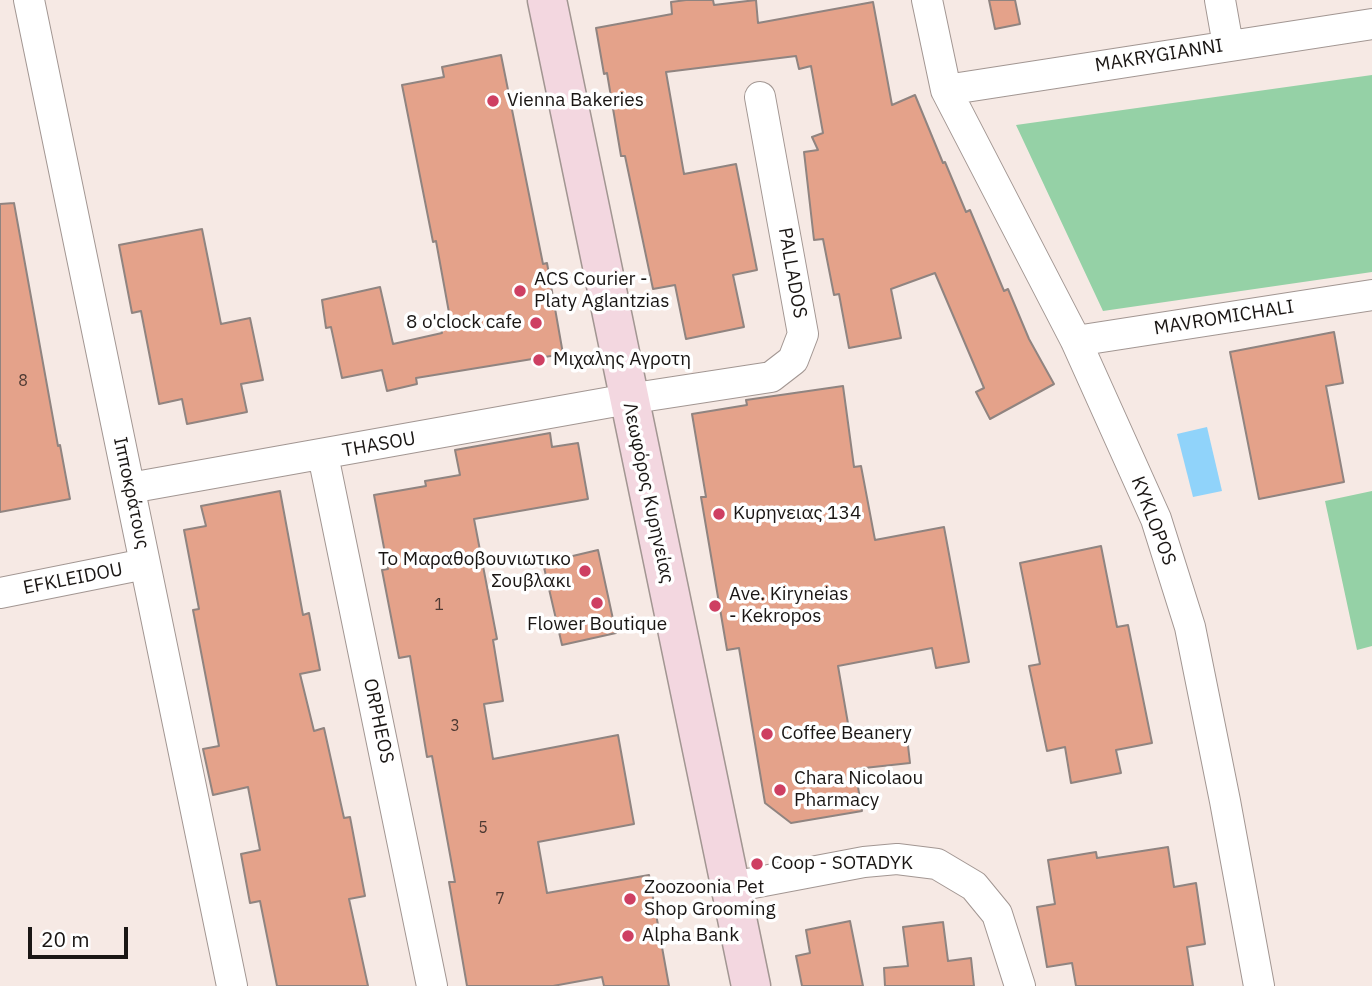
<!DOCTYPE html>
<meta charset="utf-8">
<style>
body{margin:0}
#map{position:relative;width:1372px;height:986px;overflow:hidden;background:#f6e9e4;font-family:"IBM Plex Sans",sans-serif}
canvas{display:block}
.scale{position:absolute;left:28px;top:927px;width:100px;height:32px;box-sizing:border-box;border:4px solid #1a1614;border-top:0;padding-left:9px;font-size:21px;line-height:24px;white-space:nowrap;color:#1a1614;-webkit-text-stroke:5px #fff;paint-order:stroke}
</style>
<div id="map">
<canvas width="1372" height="986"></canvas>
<div class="scale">20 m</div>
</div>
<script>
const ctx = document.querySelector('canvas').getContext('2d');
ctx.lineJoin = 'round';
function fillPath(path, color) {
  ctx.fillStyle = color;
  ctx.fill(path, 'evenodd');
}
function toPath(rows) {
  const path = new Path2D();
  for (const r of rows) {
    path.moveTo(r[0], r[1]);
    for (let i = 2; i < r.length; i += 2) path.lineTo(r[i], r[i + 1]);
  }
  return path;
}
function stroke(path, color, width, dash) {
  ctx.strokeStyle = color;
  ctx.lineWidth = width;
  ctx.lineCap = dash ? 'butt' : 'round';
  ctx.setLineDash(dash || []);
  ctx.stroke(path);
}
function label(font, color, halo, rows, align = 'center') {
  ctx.font = font + ' "IBM Plex Sans",sans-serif';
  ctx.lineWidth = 7;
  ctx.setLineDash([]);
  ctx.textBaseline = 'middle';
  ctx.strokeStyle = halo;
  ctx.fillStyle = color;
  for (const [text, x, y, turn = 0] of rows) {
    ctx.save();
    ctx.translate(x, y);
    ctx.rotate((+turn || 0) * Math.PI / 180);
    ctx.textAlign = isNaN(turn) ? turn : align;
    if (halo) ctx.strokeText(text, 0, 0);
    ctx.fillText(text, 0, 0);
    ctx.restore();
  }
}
const green = toPath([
 [1372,75,1372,272,1103,311,1016,125],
 [1372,491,1372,646,1357,650,1325,501]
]);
const water = toPath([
 [1207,427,1222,491,1193,497,1177,434]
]);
const building = toPath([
 [686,0,713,0,714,5,756,0,758,23,873,2,892,105,915,95,943,163,945,162,966,212,970,210,1004,291,1008,289,1029,339,1054,384,990,419,976,392,984,388,935,273,891,289,901,338,849,348,839,294,834,295,823,239,814,240,804,152,818,150,812,137,823,133,811,66,799,69,796,56,666,72,684,174,736,164,757,270,733,275,744,327,686,339,675,285,653,289,625,156,621,156,607,73,604,74,596,28,672,14,671,2,686,0],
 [989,0,1015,0,1020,24,995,29,989,0],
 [501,55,543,264,547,263,563,354,416,378,417,384,387,391,382,370,342,378,331,327,326,328,322,300,380,287,393,344,442,333,440,320,450,318,436,241,433,242,402,85,444,77,442,67,501,55],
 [14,203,58,446,60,445,70,499,0,512,0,204,14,203],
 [202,229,221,324,250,318,263,380,241,384,247,412,187,424,182,399,159,404,141,311,132,313,119,245,202,229],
 [1334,332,1343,383,1326,386,1344,482,1259,499,1230,352,1334,332],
 [843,386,854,467,861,466,875,540,944,527,969,662,936,668,932,648,838,666,850,735,906,728,910,763,855,769,862,811,791,823,765,803,739,648,727,650,701,497,706,497,692,414,747,405,746,400,843,386],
 [550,433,552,447,578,443,588,499,474,519,497,639,493,640,503,701,484,704,493,759,618,735,634,824,538,842,547,893,649,875,669,986,604,986,602,977,553,986,467,986,449,882,455,882,432,756,427,757,410,656,399,658,382,570,388,569,374,495,426,486,425,481,460,475,455,450,550,433],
 [280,491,303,615,309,613,320,670,300,674,314,731,324,728,344,818,350,817,365,896,349,899,368,986,277,986,260,901,250,903,241,854,260,850,248,787,213,795,203,749,219,746,193,610,199,609,184,530,206,526,201,506,280,491],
 [1101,546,1117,627,1128,625,1152,743,1116,750,1121,773,1071,783,1065,747,1047,751,1029,666,1040,664,1020,563,1101,546],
 [598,550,616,633,562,645,543,563,598,550],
 [1168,847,1174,887,1196,883,1205,944,1187,947,1193,986,1076,986,1072,963,1047,967,1037,907,1055,904,1048,860,1096,852,1097,858,1168,847],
 [850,921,863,986,802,986,796,956,810,953,806,930,850,921],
 [943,922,948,961,971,958,974,986,885,986,884,968,908,966,903,927,943,922]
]);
const minor = toPath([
 [29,0,232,986],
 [927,0,946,90,1076,341,1156,519,1190,627,1225,801,1259,986],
 [1220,0,1228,45],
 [946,90,1372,24],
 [1076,341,1372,295],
 [323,455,432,986],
 [130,488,628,399,771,377,793,360,803,334,760,97],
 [0,593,145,564],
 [732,887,864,862,897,859,937,864,974,886,997,914,1020,986]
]);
const secondary = toPath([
 [547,0,751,986]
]);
const markers = [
 [493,101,7,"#ce3f62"],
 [520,291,7,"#ce3f62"],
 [536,323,7,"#ce3f62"],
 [539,360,7,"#ce3f62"],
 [719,514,7,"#ce3f62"],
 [585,571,7,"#ce3f62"],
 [597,603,7,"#ce3f62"],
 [715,606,7,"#ce3f62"],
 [767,734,7,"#ce3f62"],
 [780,790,7,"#ce3f62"],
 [757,864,7,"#ce3f62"],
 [630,899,7,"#ce3f62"],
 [628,936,7,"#ce3f62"]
];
const numberNames = [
 ["8",23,381],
 ["1",439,605],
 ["3",455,726],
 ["5",483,828],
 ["7",500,899]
];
const streetNames = [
 ["MAKRYGIANNI",1159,56,-9],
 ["PALLADOS",792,273,80],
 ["MAVROMICHALI",1224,318,-9],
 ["THASOU",379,445,-10],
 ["Ιπποκράτους",131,493,78],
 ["Λεωφόρος Κυρηνείας",648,493,78],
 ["KYKLOPOS",1153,521,69],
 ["EFKLEIDOU",73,579,-11],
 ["ORPHEOS",378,721,78]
];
const poiNames = [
 ["Vienna Bakeries",507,101],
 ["ACS Courier -",534,280],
 ["Platy Aglantzias",534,302],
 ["8 o'clock cafe",522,323,"right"],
 ["Μιχαλης Αγροτη",553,360],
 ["Κυρηνειας 134",733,514],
 ["Το Μαραθοβουνιωτικο",571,560,"right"],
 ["Σουβλακι",571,582,"right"],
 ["Ave. Kiryneias",729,595],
 ["- Kekropos",729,617],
 ["Flower Boutique",597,625,"center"],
 ["Coffee Beanery",781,734],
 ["Chara Nicolaou",794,779],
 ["Pharmacy",794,801],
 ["Coop - SOTADYK",771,864],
 ["Zoozoonia Pet",644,888],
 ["Shop Grooming",644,910],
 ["Alpha Bank",642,936]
];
fillPath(green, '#95d1a6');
fillPath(water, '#90d3fa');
fillPath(building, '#e4a28a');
stroke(building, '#908480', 2);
stroke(minor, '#a29692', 32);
stroke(secondary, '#a29692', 41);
stroke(minor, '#fff', 30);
stroke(secondary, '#f3d7e0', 38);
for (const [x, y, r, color] of markers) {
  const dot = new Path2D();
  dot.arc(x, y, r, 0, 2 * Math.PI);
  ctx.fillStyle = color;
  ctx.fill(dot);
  stroke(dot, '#fff', 2.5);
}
label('16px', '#4c3932', null, numberNames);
label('19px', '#1a1614', '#fff', streetNames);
label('19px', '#1a1614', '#fff', poiNames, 'left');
</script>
